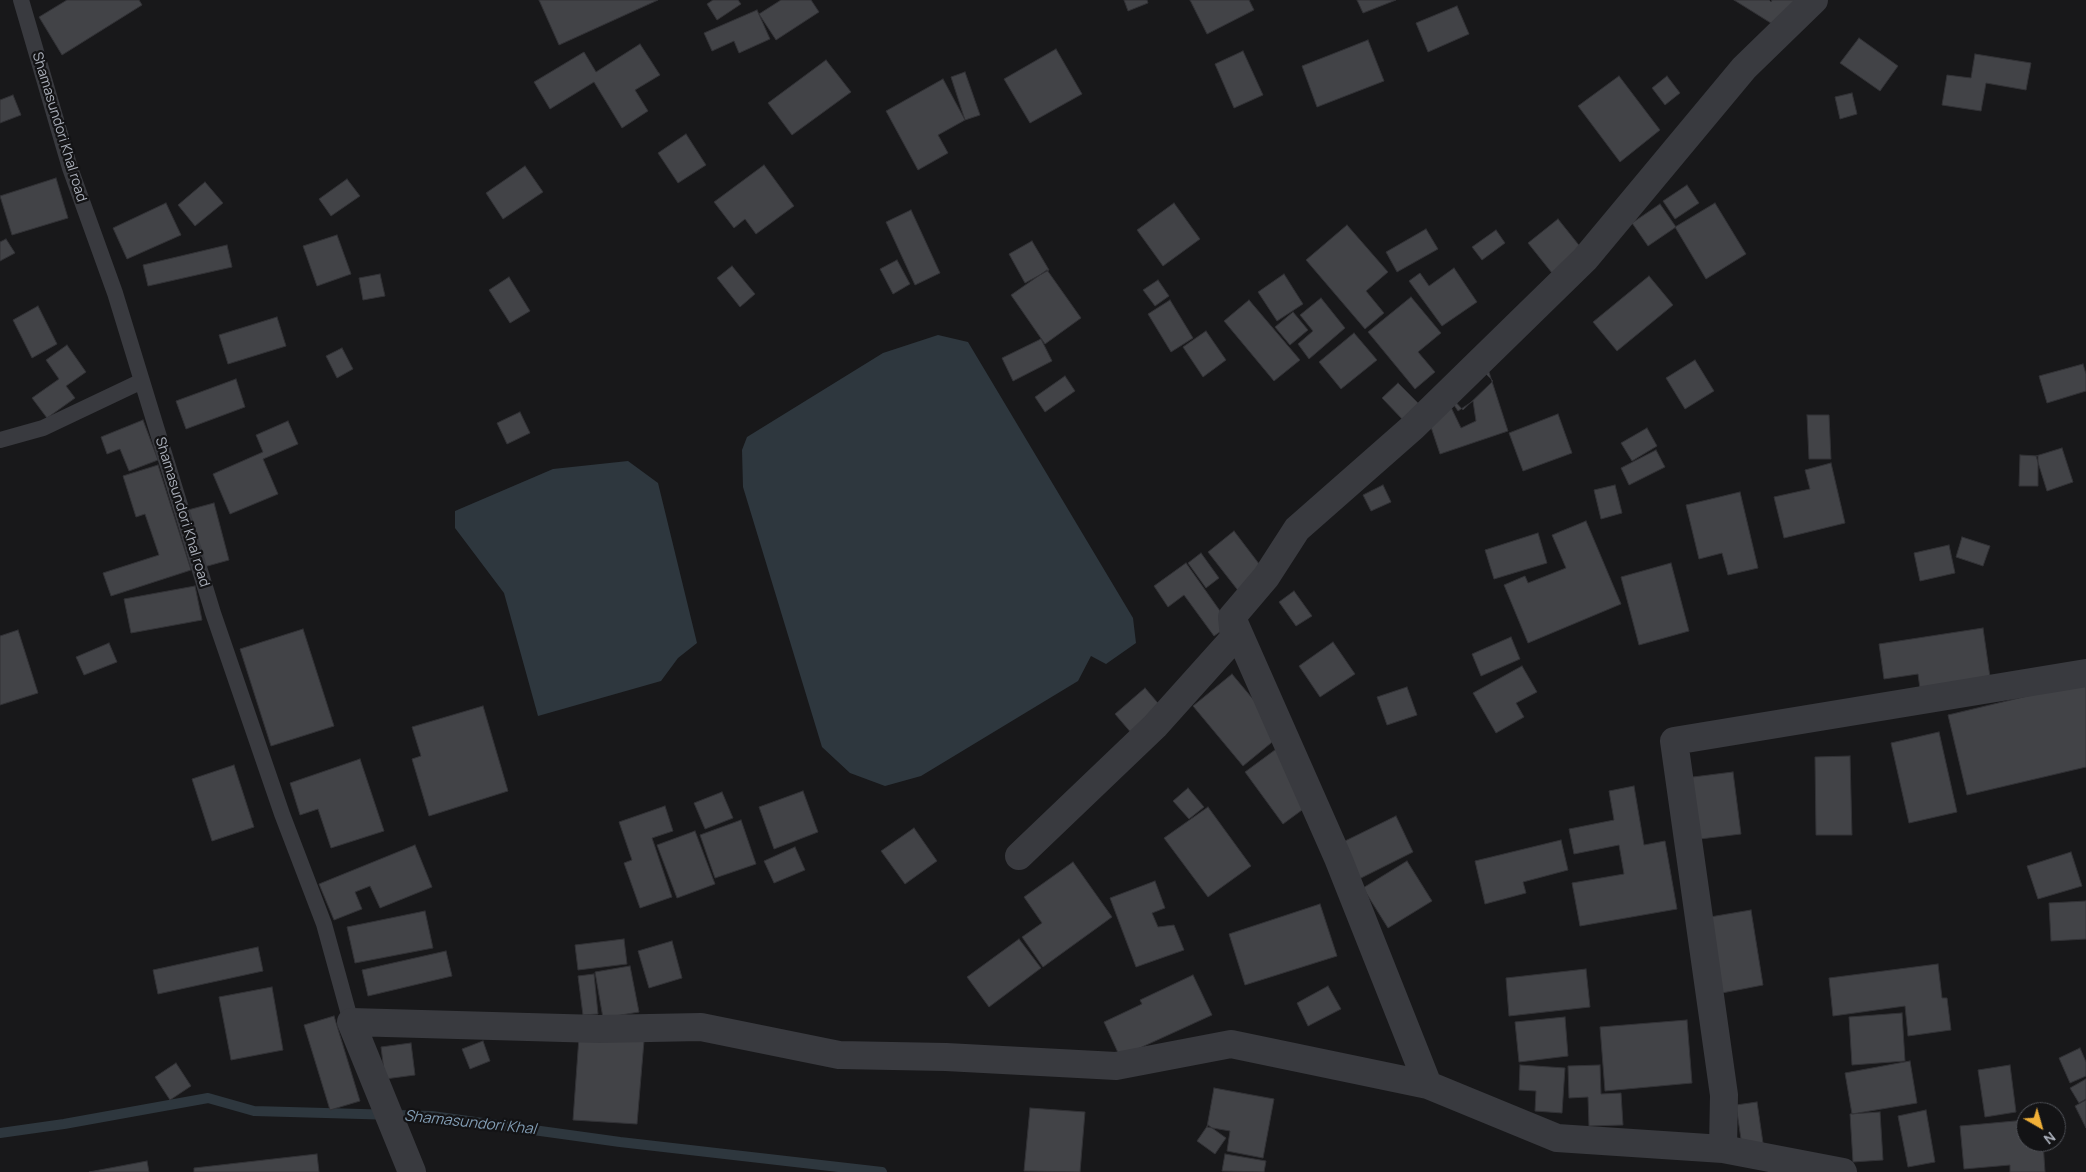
<!DOCTYPE html>
<style>
body{margin:0}
#map{position:relative;width:2086px;height:1172px;overflow:hidden;background:#18181a;font-family:Manrope,sans-serif}
canvas{display:block}
.north{position:absolute;left:2016px;top:1102px;width:50px;height:50px;box-sizing:border-box;background:#131315;border:1px solid #4f5157;border-radius:50%;rotate:142deg;font-size:14px;font-weight:700;line-height:20px;text-align:center;color:#aaafba}
.north::after{content:'';display:block;margin:auto;width:18px;height:22px;background:#f2b138;clip-path:polygon(50% 0,100% 100%,50% 72%,0 100%)}
</style>
<div id="map">
<canvas width="2086" height="1172"></canvas>
<div class="north">N</div>
</div>
<script>
const ctx = document.querySelector('canvas').getContext('2d');
ctx.lineJoin = 'round';
function fillPath(path, color) {
  ctx.fillStyle = color;
  ctx.fill(path, 'evenodd');
}
function toPath(rows) {
  const path = new Path2D();
  for (const r of rows) {
    path.moveTo(r[0], r[1]);
    for (let i = 2; i < r.length; i += 2) path.lineTo(r[i], r[i + 1]);
  }
  return path;
}
function stroke(path, color, width, dash) {
  ctx.strokeStyle = color;
  ctx.lineWidth = width;
  ctx.lineCap = dash ? 'butt' : 'round';
  ctx.setLineDash(dash || []);
  ctx.stroke(path);
}
function label(font, color, halo, rows, align = 'center') {
  ctx.font = font + ' Manrope,sans-serif';
  ctx.lineWidth = 4.5;
  ctx.setLineDash([]);
  ctx.textBaseline = 'middle';
  ctx.strokeStyle = halo;
  ctx.fillStyle = color;
  for (const [text, x, y, turn = 0] of rows) {
    ctx.save();
    ctx.translate(x, y);
    ctx.rotate((+turn || 0) * Math.PI / 180);
    ctx.textAlign = isNaN(turn) ? turn : align;
    if (halo) ctx.strokeText(text, 0, 0);
    ctx.fillText(text, 0, 0);
    ctx.restore();
  }
}
const water = toPath([
 [938,335,968,342,1133,618,1136,643,1106,664,1091,656,1078,681,921,776,885,786,850,773,822,747,743,487,742,450,747,437,883,353],
 [628,461,658,483,697,643,678,658,661,681,538,716,504,593,455,528,455,511,553,469]
]);
const stream = toPath([
 [0,1133,64,1124,208,1098,254,1111,432,1116,620,1142,882,1172]
]);
const building = toPath([
 [67,0,139,0,142,5,62,55,39,17,67,0],
 [539,0,658,0,559,45,539,0],
 [713,0,738,0,741,4,717,20,707,4,713,0],
 [781,0,811,0,819,12,776,40,759,14,781,0],
 [1124,0,1147,0,1148,3,1128,11,1124,0],
 [1190,0,1249,0,1254,10,1207,34,1190,0],
 [1357,0,1396,0,1363,13,1357,0],
 [1734,0,1769,0,1771,2,1772,0,1801,0,1782,30,1734,0],
 [1457,6,1469,34,1428,52,1416,23,1457,6],
 [757,10,770,39,739,53,734,41,712,51,704,33,757,10],
 [1859,38,1898,66,1880,91,1840,63,1859,38],
 [1368,40,1384,81,1317,107,1302,66,1368,40],
 [640,44,660,75,635,90,648,111,622,128,594,82,550,109,534,82,584,52,596,72,640,44],
 [1056,49,1082,94,1030,123,1004,79,1056,49],
 [1243,51,1263,95,1234,108,1215,64,1243,51],
 [1975,54,2031,63,2026,90,1986,83,1981,111,1942,105,1947,75,1971,78,1975,54],
 [826,60,851,92,792,135,768,103,826,60],
 [965,72,980,115,965,120,951,77,965,72],
 [1619,76,1660,130,1620,162,1578,106,1619,76],
 [1667,76,1680,93,1665,105,1652,88,1667,76],
 [943,79,965,120,938,135,948,153,918,170,886,111,943,79],
 [1852,93,1857,114,1840,119,1835,97,1852,93],
 [13,95,21,115,0,123,0,100,13,95],
 [686,134,706,165,678,183,658,153,686,134],
 [764,165,794,206,756,234,745,219,734,228,714,202,764,165],
 [525,166,543,192,503,219,486,193,525,166],
 [56,178,68,218,12,235,0,196,56,178],
 [347,179,360,196,331,216,319,199,347,179],
 [205,182,223,203,195,226,178,205,205,182],
 [1687,185,1699,203,1675,219,1663,201,1687,185],
 [166,203,181,235,127,259,113,228,166,203],
 [1174,203,1200,239,1163,266,1137,230,1174,203],
 [1715,203,1746,254,1706,279,1675,227,1715,203],
 [1660,204,1676,227,1648,246,1632,223,1660,204],
 [911,210,940,273,915,285,886,222,911,210],
 [1558,219,1582,249,1552,273,1528,243,1558,219],
 [1347,225,1388,272,1366,291,1384,313,1365,329,1306,260,1347,225],
 [1426,229,1438,249,1397,272,1386,252,1426,229],
 [1496,230,1505,243,1482,260,1472,247,1496,230],
 [337,235,351,274,317,286,303,246,337,235],
 [6,239,15,253,0,261,0,242,6,239],
 [1032,241,1049,270,1025,283,1009,254,1032,241],
 [227,245,232,267,148,286,143,265,227,245],
 [897,260,910,284,893,294,880,269,897,260],
 [732,266,755,294,740,307,717,278,732,266],
 [1454,268,1477,302,1442,326,1409,281,1420,273,1429,286,1454,268],
 [1047,270,1081,318,1045,344,1011,295,1047,270],
 [380,274,385,296,363,300,359,278,380,274],
 [1284,274,1303,304,1277,321,1258,292,1284,274],
 [1649,276,1673,305,1617,351,1593,322,1649,276],
 [509,277,530,311,510,323,489,290,509,277],
 [1158,280,1169,296,1155,306,1143,290,1158,280],
 [1411,297,1441,333,1418,352,1435,372,1415,389,1368,332,1411,297],
 [1321,298,1345,328,1309,359,1298,344,1313,331,1300,315,1321,298],
 [1170,300,1193,338,1171,352,1148,314,1170,300],
 [1249,300,1300,360,1274,381,1224,321,1249,300],
 [38,306,57,344,32,358,13,320,38,306],
 [1293,312,1308,330,1290,345,1275,327,1293,312],
 [277,317,286,346,228,364,219,335,277,317],
 [1206,331,1226,360,1203,377,1183,347,1206,331],
 [1354,333,1377,360,1341,389,1319,362,1354,333],
 [1041,339,1052,361,1013,381,1002,358,1041,339],
 [67,345,86,372,66,386,75,398,47,418,32,398,59,379,46,360,67,345],
 [342,348,353,369,337,378,326,356,342,348],
 [1695,360,1714,391,1685,409,1666,378,1695,360],
 [2083,364,2086,374,2086,391,2047,403,2039,376,2083,364],
 [1487,366,1508,431,1440,454,1427,415,1447,399,1461,428,1476,421,1473,401,1458,411,1446,393,1487,366],
 [1481,369,1493,381,1463,410,1451,397,1481,369],
 [1065,376,1075,391,1045,412,1035,397,1065,376],
 [236,379,245,407,186,429,176,401,236,379],
 [1398,383,1420,405,1404,421,1382,398,1398,383],
 [520,412,530,433,507,444,497,423,520,412],
 [1558,414,1572,453,1523,471,1509,433,1558,414],
 [1807,415,1829,415,1831,459,1809,459,1807,415],
 [143,420,158,460,129,471,120,449,107,454,101,437,143,420],
 [288,421,298,444,263,459,278,494,230,514,213,474,263,452,256,435,288,421],
 [1647,428,1657,446,1632,461,1621,443,1647,428],
 [2062,448,2073,482,2047,491,2036,456,2062,448],
 [1656,450,1665,467,1629,485,1621,468,1656,450],
 [2020,455,2038,456,2038,486,2019,486,2020,455],
 [1831,463,1845,523,1784,538,1774,497,1810,489,1805,470,1831,463],
 [158,465,191,570,111,596,103,573,159,555,145,514,136,517,123,476,158,465],
 [1383,485,1391,502,1371,511,1363,495,1383,485],
 [1615,485,1622,513,1601,519,1594,490,1615,485],
 [1740,492,1758,568,1728,575,1722,553,1699,559,1686,505,1740,492],
 [214,503,229,560,204,567,188,510,214,503],
 [1586,521,1621,604,1528,643,1504,585,1525,576,1528,583,1566,568,1552,535,1586,521],
 [1234,531,1266,573,1240,593,1208,552,1234,531],
 [1538,533,1547,563,1494,579,1485,550,1538,533],
 [1962,537,1990,546,1983,566,1956,557,1962,537],
 [1949,545,1955,573,1920,581,1914,553,1949,545],
 [1201,553,1219,578,1206,588,1188,563,1201,553],
 [1186,563,1230,625,1214,636,1184,595,1168,607,1154,586,1186,563],
 [1671,563,1689,631,1639,645,1621,577,1671,563],
 [195,586,202,620,131,633,124,599,195,586],
 [1294,591,1312,616,1296,626,1279,602,1294,591],
 [1983,628,1991,684,1923,711,1918,674,1884,679,1879,644,1983,628],
 [303,629,334,726,271,746,240,649,303,629],
 [18,630,38,693,0,705,0,636,18,630],
 [1511,637,1520,659,1481,676,1472,654,1511,637],
 [1333,642,1355,674,1320,697,1299,666,1333,642],
 [109,643,117,662,84,675,76,657,109,643],
 [1522,666,1537,692,1516,703,1524,717,1496,733,1473,693,1522,666],
 [1232,674,1282,734,1243,766,1193,706,1232,674],
 [2086,682,2086,767,1967,795,1948,715,2086,682],
 [1407,687,1417,715,1387,725,1377,697,1407,687],
 [1145,688,1163,709,1133,735,1115,714,1145,688],
 [483,706,508,791,429,816,412,759,421,756,412,727,483,706],
 [1939,732,1957,812,1909,823,1891,743,1939,732],
 [1283,744,1321,796,1283,824,1245,772,1283,744],
 [1850,756,1852,835,1816,835,1815,757,1850,756],
 [360,759,384,831,331,848,318,809,300,815,290,783,360,759],
 [234,765,254,827,212,841,192,779,234,765],
 [1733,772,1741,834,1692,840,1685,778,1733,772],
 [1634,786,1644,845,1665,841,1677,909,1580,926,1572,883,1624,874,1619,845,1574,854,1569,829,1614,820,1609,791,1634,786],
 [1188,788,1204,807,1189,819,1173,801,1188,788],
 [803,791,818,832,774,849,759,807,803,791],
 [722,792,733,818,705,829,694,803,722,792],
 [665,806,673,831,652,838,672,897,640,908,624,863,632,860,619,822,665,806],
 [1208,807,1251,866,1208,897,1164,838,1208,807],
 [1396,816,1413,852,1359,879,1341,843,1396,816],
 [741,820,756,864,715,878,700,835,741,820],
 [914,828,937,861,905,884,881,851,914,828],
 [695,831,715,884,677,898,657,845,695,831],
 [1561,840,1568,870,1523,882,1526,893,1485,904,1475,861,1561,840],
 [415,845,432,887,380,908,370,886,355,892,362,909,334,920,319,884,415,845],
 [795,847,805,870,774,883,764,861,795,847],
 [2071,852,2082,886,2038,899,2027,866,2071,852],
 [1407,861,1432,901,1388,928,1363,888,1407,861],
 [1073,862,1112,917,1043,967,1022,937,1042,923,1024,897,1073,862],
 [1155,881,1165,908,1152,913,1158,927,1174,925,1184,950,1136,967,1110,898,1155,881],
 [2086,901,2086,939,2051,941,2049,903,2086,901],
 [1320,904,1337,956,1245,985,1229,934,1320,904],
 [1751,910,1763,985,1722,993,1710,917,1751,910],
 [425,911,433,948,355,963,347,927,425,911],
 [624,939,627,964,578,970,575,945,624,939],
 [1019,939,1041,968,989,1007,967,977,1019,939],
 [672,941,682,978,649,988,638,951,672,941],
 [258,947,263,971,158,994,153,970,258,947],
 [446,951,452,976,368,996,362,970,446,951],
 [1938,964,1942,998,1947,998,1951,1030,1908,1036,1905,1006,1833,1016,1829,978,1938,964],
 [630,966,639,1012,603,1018,595,972,630,966],
 [1586,969,1590,1007,1509,1016,1506,978,1586,969],
 [594,974,598,1014,583,1015,578,976,594,974],
 [1193,975,1212,1015,1120,1057,1104,1022,1142,1004,1140,1000,1193,975],
 [1328,986,1341,1009,1308,1026,1297,1003,1328,986],
 [272,987,283,1050,231,1060,219,997,272,987],
 [1902,1013,1905,1061,1852,1065,1849,1017,1902,1013],
 [334,1016,360,1101,330,1110,304,1025,334,1016],
 [1565,1017,1568,1056,1519,1062,1515,1022,1565,1017],
 [1687,1020,1692,1083,1605,1091,1600,1027,1687,1020],
 [579,1037,644,1041,637,1124,573,1120,579,1037],
 [483,1041,490,1061,470,1069,462,1049,483,1041],
 [411,1043,415,1075,385,1079,381,1047,411,1043],
 [2080,1048,2086,1062,2086,1076,2070,1083,2059,1058,2080,1048],
 [1910,1061,1917,1103,1852,1114,1845,1073,1910,1061],
 [176,1063,191,1086,170,1100,155,1077,176,1063],
 [1520,1065,1565,1068,1562,1113,1535,1111,1536,1091,1519,1090,1520,1065],
 [1600,1065,1601,1094,1621,1093,1623,1125,1589,1126,1588,1097,1569,1098,1568,1066,1600,1065],
 [2010,1065,2016,1112,1985,1117,1978,1070,2010,1065],
 [2086,1079,2086,1099,2079,1103,2070,1088,2086,1079],
 [1214,1088,1274,1099,1263,1158,1227,1151,1230,1131,1207,1127,1214,1088],
 [2086,1100,2086,1128,2075,1106,2086,1100],
 [1757,1102,1763,1143,1742,1146,1736,1105,1757,1102],
 [1030,1108,1085,1112,1080,1172,1024,1171,1030,1108],
 [1926,1110,1935,1162,1908,1167,1898,1116,1926,1110],
 [1880,1112,1883,1160,1853,1162,1850,1114,1880,1112],
 [2026,1120,2026,1142,2043,1142,2045,1172,2010,1172,2010,1165,1964,1169,1960,1126,2026,1120],
 [1208,1125,1226,1138,1215,1154,1197,1141,1208,1125],
 [317,1154,319,1172,194,1172,194,1168,317,1154],
 [1225,1154,1266,1161,1264,1172,1222,1171,1225,1154],
 [147,1161,149,1172,89,1172,147,1161]
]);
const lane = toPath([
 [21,0,70,168,115,293,213,613,282,814,324,924,351,1022],
 [0,440,43,428,142,381]
]);
const street = toPath([
 [1232,618,1338,858,1428,1085],
 [1019,856,1155,726,1234,638,1232,617,1266,577,1297,529,1413,427,1585,259,1744,68,1814,0],
 [1723,1149,1724,1095,1674,741,2086,673],
 [412,1172,351,1022,599,1029,701,1027,839,1055,946,1057,1116,1066,1231,1044,1428,1085,1557,1138,1723,1149,1843,1172]
]);
const streetNames = [
 ["Shamasundori Khal road",59,127,73],
 ["Shamasundori Khal road",182,512,73]
];
const waterNames = [
 ["Shamasundori Khal",470,1123,6]
];
fillPath(water, '#2e373e');
stroke(stream, '#2e373e', 10);
fillPath(building, '#424347');
stroke(building, '#323236', 1);
stroke(lane, '#393a3f', 16);
stroke(street, '#393a3f', 28);
label('14px', '#aaafba', '#131315', streetNames);
label('italic 15px', '#829db4', '#131315', waterNames);
</script>
